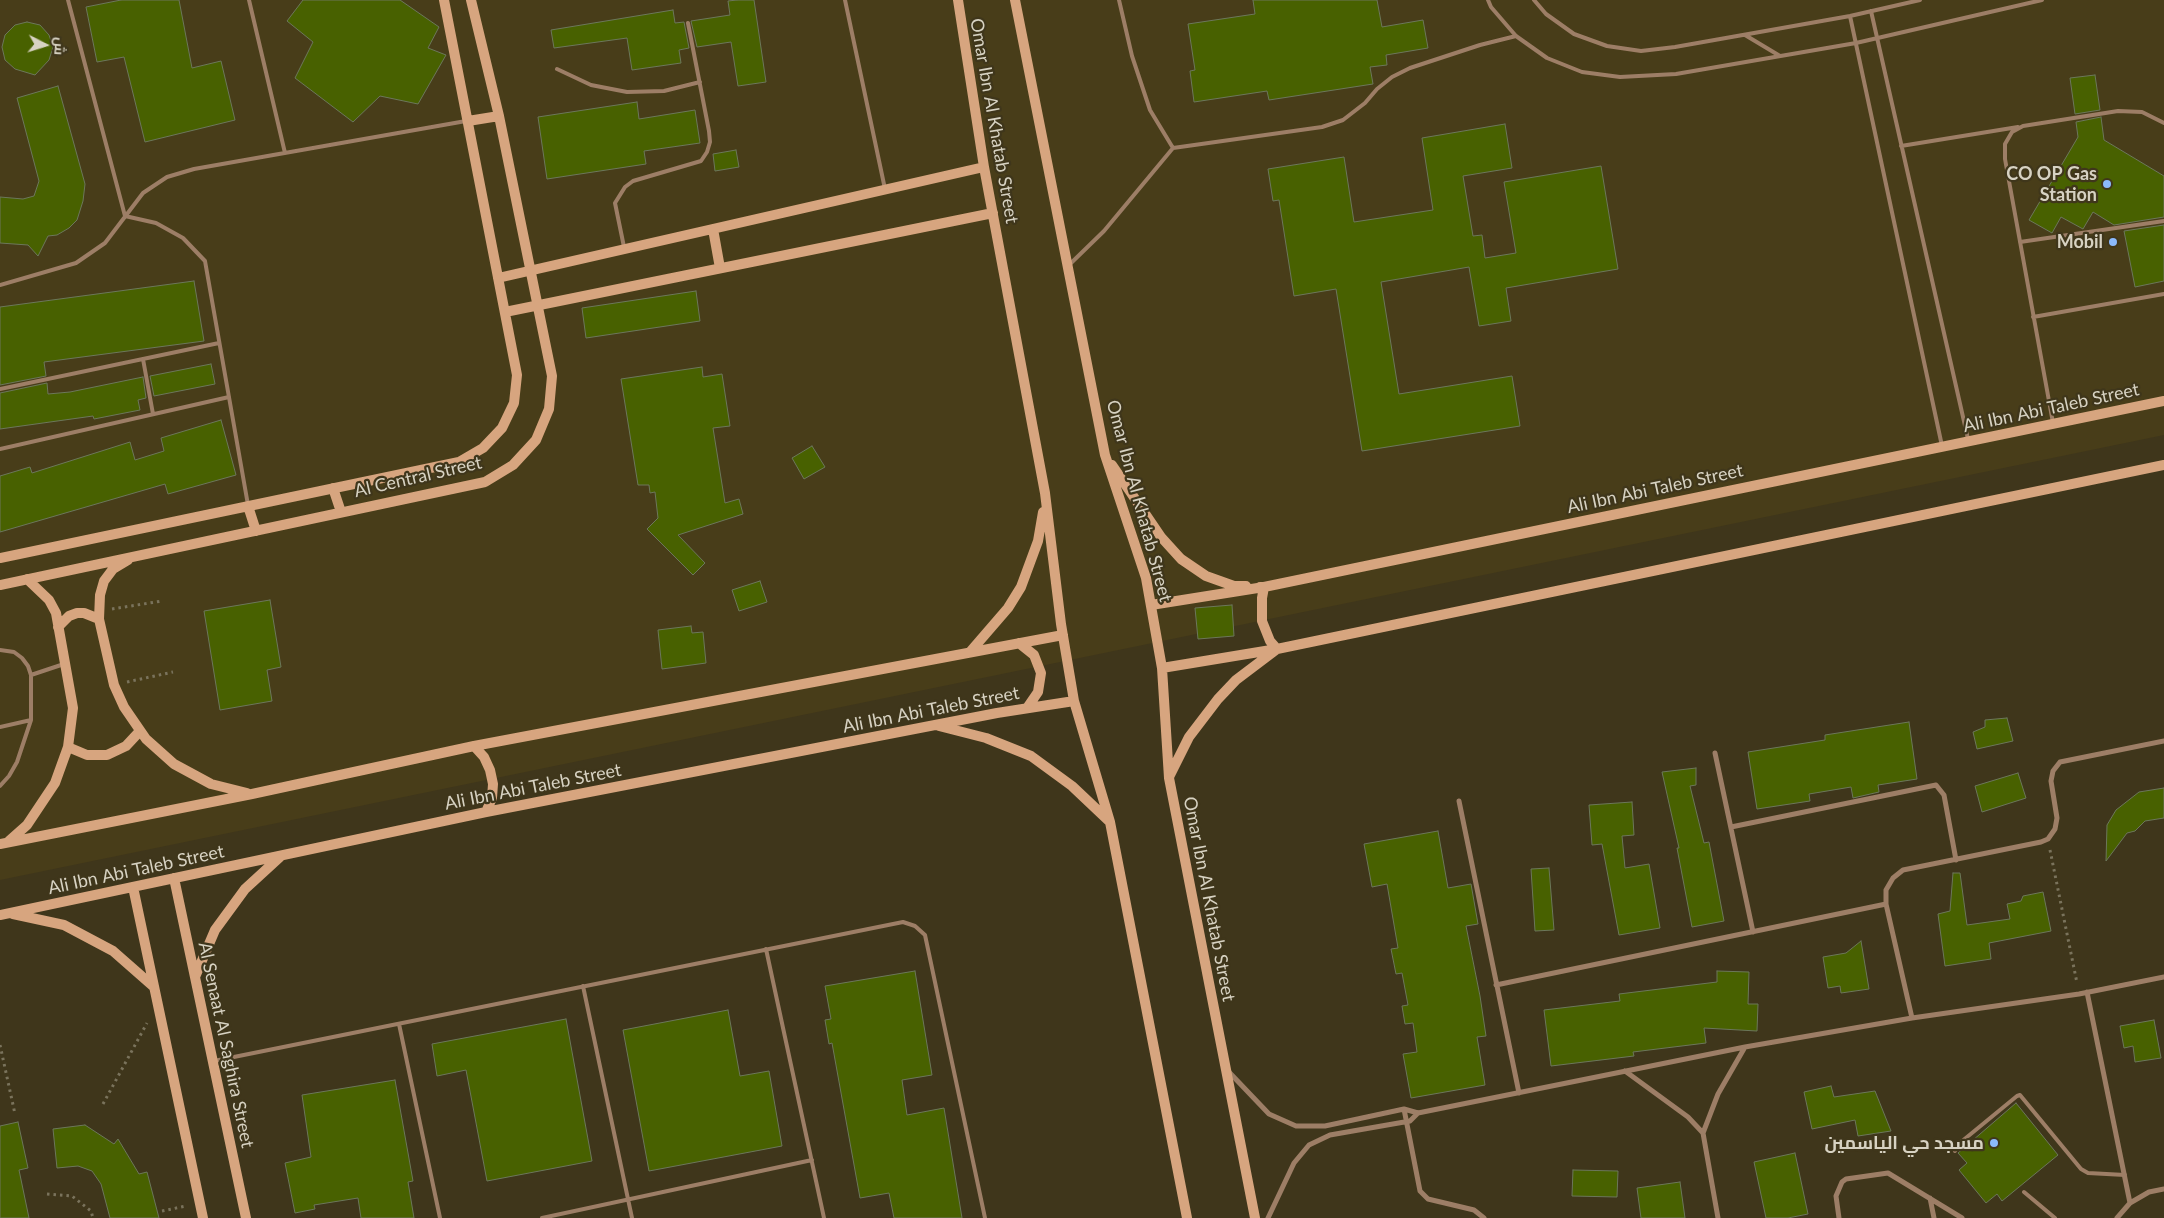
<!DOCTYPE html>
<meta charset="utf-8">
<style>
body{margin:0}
#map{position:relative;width:2164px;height:1218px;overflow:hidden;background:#3f361b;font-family:Lato,Cairo,sans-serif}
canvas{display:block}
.north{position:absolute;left:20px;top:20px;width:50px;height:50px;-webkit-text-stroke:4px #3f361b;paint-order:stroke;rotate:95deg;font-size:14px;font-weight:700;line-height:20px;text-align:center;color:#d7d2c2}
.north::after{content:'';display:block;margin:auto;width:18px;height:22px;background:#d7d2c2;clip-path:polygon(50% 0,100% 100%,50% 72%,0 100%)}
</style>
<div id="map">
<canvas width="2164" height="1218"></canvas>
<div class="north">ش</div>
</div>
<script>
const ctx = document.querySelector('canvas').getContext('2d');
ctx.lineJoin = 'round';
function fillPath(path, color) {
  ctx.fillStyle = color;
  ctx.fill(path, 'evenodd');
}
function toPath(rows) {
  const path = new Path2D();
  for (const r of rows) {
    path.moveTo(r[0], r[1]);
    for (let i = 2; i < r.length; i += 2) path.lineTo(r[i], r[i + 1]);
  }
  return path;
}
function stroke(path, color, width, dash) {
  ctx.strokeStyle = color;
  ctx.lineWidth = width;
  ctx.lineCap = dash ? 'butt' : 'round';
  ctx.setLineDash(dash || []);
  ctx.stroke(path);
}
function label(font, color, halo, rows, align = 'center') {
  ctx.font = font + ' Lato,Cairo,sans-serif';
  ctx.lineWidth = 4.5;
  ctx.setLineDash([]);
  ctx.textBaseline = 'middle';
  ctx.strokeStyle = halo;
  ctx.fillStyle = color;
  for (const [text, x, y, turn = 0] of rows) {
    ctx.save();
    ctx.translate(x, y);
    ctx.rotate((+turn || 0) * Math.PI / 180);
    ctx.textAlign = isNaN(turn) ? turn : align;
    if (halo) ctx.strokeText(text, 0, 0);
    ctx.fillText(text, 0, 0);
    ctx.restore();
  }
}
const built = toPath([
 [0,0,2164,0,2164,435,0,880]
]);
const building = toPath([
 [121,0,179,0,192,68,221,61,235,120,145,142,124,57,97,62,86,7,121,0],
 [303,0,400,0,439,27,428,48,446,55,418,104,380,96,353,122,295,78,313,42,287,21,303,0],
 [737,0,754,0,766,82,738,86,731,42,697,47,691,21,730,15,728,1,737,0],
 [1253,0,1377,0,1382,27,1423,20,1428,48,1386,55,1387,65,1370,67,1373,84,1269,100,1267,91,1194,102,1190,71,1195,70,1188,24,1255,14,1253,0],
 [673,10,675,23,684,22,689,48,679,50,681,63,632,70,627,38,554,48,551,30,673,10],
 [27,22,40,25,49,35,53,47,49,60,35,75,15,69,5,60,2,47,5,35,15,25,27,22],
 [2095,75,2100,110,2075,114,2070,78,2095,75],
 [58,86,85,184,83,201,77,220,69,228,57,235,48,236,38,256,28,245,0,243,0,197,23,199,34,196,39,181,17,98,58,86],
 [637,102,639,119,695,110,700,143,644,151,646,164,547,179,538,117,637,102],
 [2101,117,2104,140,2164,176,2164,217,2114,225,2093,212,2083,229,2061,217,2052,233,2029,220,2078,137,2076,122,2101,117],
 [1505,124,1512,168,1463,176,1473,236,1482,235,1485,258,1516,253,1504,182,1601,166,1618,269,1506,288,1511,321,1479,326,1469,267,1381,282,1399,394,1512,376,1520,426,1362,451,1336,289,1294,296,1279,200,1273,201,1268,169,1344,157,1354,222,1433,210,1422,138,1505,124],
 [736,150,739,167,715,171,713,154,736,150],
 [2164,225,2164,281,2135,287,2124,231,2164,225],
 [194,281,204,341,44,362,46,376,0,385,0,307,194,281],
 [696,291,700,321,586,338,582,308,696,291],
 [211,364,215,384,154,396,150,376,211,364],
 [702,367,703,377,722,374,730,426,713,428,725,503,739,499,743,514,678,535,705,563,693,575,647,529,658,518,655,492,650,493,649,485,638,485,621,379,702,367],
 [143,377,146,398,138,400,140,410,94,419,93,416,0,429,0,393,47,383,48,394,70,392,143,377],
 [221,420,236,475,168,494,165,484,0,532,0,476,30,467,32,473,130,442,135,460,164,451,161,438,221,420],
 [812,446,825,467,804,479,792,458,812,446],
 [760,581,767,602,739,611,732,590,760,581],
 [270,600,281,667,267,670,272,701,220,710,204,611,270,600],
 [1232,605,1234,636,1198,639,1195,608,1232,605],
 [691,626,692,633,703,632,706,663,662,669,658,630,691,626],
 [2007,718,2013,741,1977,749,1973,732,1985,727,1985,720,2007,718],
 [1909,722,1917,779,1878,785,1879,792,1853,798,1851,787,1809,794,1810,801,1757,809,1748,752,1825,740,1825,735,1909,722],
 [1696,768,1696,785,1690,786,1704,843,1709,842,1724,921,1692,927,1677,848,1679,848,1662,772,1696,768],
 [2018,773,2026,798,1982,812,1975,786,2018,773],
 [2164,788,2164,818,2145,821,2135,831,2127,833,2106,861,2107,825,2116,810,2139,792,2164,788],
 [1632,802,1634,835,1622,836,1625,868,1649,864,1660,928,1619,935,1602,844,1592,845,1589,805,1632,802],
 [1438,831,1448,888,1471,884,1478,924,1466,926,1480,996,1486,1036,1477,1037,1485,1085,1411,1098,1403,1054,1417,1052,1413,1023,1405,1024,1402,1006,1408,1005,1402,973,1396,974,1391,949,1398,948,1387,884,1372,887,1364,844,1438,831],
 [1549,868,1554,930,1535,931,1531,869,1549,868],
 [1953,873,1960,873,1967,925,2010,919,2007,904,2021,901,2023,896,2043,892,2051,931,1989,943,1991,959,1945,966,1938,914,1950,911,1953,873],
 [1861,941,1869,989,1841,993,1840,986,1828,988,1823,957,1846,953,1861,941],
 [915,971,932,1075,902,1080,907,1115,944,1108,962,1218,894,1218,889,1193,860,1198,832,1043,829,1044,825,1020,831,1019,825,986,915,971],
 [1717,971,1749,972,1748,1004,1758,1004,1757,1031,1704,1028,1706,1043,1633,1052,1634,1056,1551,1066,1544,1010,1620,1001,1619,994,1717,982,1717,971],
 [728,1010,740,1076,769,1071,782,1146,649,1171,623,1030,728,1010],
 [566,1019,592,1161,487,1181,466,1070,437,1076,432,1044,566,1019],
 [2154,1020,2161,1058,2135,1062,2133,1046,2124,1048,2120,1026,2154,1020],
 [395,1080,413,1181,408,1182,414,1218,361,1218,358,1198,314,1205,315,1209,295,1213,285,1163,311,1157,302,1095,395,1080],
 [1831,1086,1834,1097,1875,1091,1891,1131,1858,1136,1855,1120,1812,1129,1804,1092,1831,1086],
 [2016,1103,2058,1155,2002,1201,1997,1194,1986,1203,1959,1170,1967,1163,1958,1153,2016,1103],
 [18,1122,28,1168,19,1170,29,1218,0,1218,0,1126,18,1122],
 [85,1125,114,1144,118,1139,139,1174,147,1172,159,1218,110,1218,101,1184,92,1171,78,1166,57,1168,53,1129,85,1125],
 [1795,1153,1808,1214,1788,1218,1766,1218,1754,1162,1795,1153],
 [1573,1170,1618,1171,1617,1197,1572,1196,1573,1170],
 [1680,1182,1685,1218,1641,1218,1637,1188,1680,1182]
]);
const path = toPath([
 [112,609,162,601],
 [127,682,173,672],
 [2050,850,2077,983],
 [0,1045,15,1114],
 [103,1104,147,1023],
 [47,1194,72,1196,91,1211,93,1218],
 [162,1211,186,1206]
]);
const lane = toPath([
 [68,0,125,216,156,223,183,238,205,261,248,505],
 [249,0,285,153],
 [845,0,885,189],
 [1119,0,1132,56,1150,110,1173,148],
 [1488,0,1491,7,1516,36,1547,58,1582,72,1620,77,1676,74,1856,43,2042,0],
 [1534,0,1546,14,1574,34,1607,46,1641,51,1675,47,1850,16,1920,0],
 [1871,11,1968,439],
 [1850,16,1942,446],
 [1745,35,1780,56],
 [557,69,591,85,627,92,664,91,700,82],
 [1901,146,2018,127],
 [2020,242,2164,221],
 [624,247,615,203,625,187,633,181,701,161,707,152,710,142,709,131,688,23],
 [1069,265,1104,231,1173,148,1322,127,1343,120,1365,103,1377,89,1392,77,1410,68,1480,45,1516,36],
 [0,285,76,263,105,243,143,193,167,177,194,169,466,121],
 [2033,317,2164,294],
 [143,359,153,414],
 [0,389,219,343],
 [2053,423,2005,159,2005,144,2012,132,2023,126,2118,111,2142,112,2164,123],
 [0,449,229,397],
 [0,650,14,652,22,658,28,666,31,675,31,720,17,762,9,776,0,786],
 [31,675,64,664],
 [0,727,31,720],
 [766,949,824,1218],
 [583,986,632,1218],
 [399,1024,440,1218],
 [214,1061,903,922,915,926,925,935,985,1218],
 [1955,1151,1961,1142,2017,1096,2020,1095,2081,1169,2088,1173,2125,1175],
 [2024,1192,2055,1218],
 [542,1218,812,1160]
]);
const street = toPath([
 [1715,753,1753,932],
 [1459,801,1519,1093],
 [1731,827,1936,785,1944,795,1956,860],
 [1496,985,1886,904],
 [2087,992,2130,1203],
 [1912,1018,1886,904,1886,890,1893,878,1903,870,2041,842,2048,839,2055,829,2057,818,2051,781,2053,771,2060,762,2164,741],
 [1228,1071,1269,1114,1296,1126,1325,1126,1404,1109,1418,1113,1745,1047,1912,1018,2079,994,2164,977],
 [1625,1071,1688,1117,1703,1133],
 [1404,1109,1420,1191,1428,1199,1474,1210,1484,1218],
 [1930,1198,1934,1218],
 [1268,1218,1294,1163,1309,1145,1330,1135,1410,1121,1418,1113],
 [1718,1218,1703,1133,1718,1094,1745,1047],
 [1839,1218,1836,1196,1842,1182,1846,1179,1888,1173,1962,1218],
 [2117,1218,2130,1203,2149,1192,2164,1189]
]);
const secondary = toPath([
 [958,0,984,167,1045,493,1061,624,1074,701,1110,822,1187,1218],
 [1015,0,1105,455,1146,578,1162,668,1169,778,1255,1218],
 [468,121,499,116],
 [713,229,720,268],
 [498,278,984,167],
 [505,312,993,213],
 [1112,465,1161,537,1181,559,1206,576,1234,586,1246,586],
 [333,488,341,512],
 [248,506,256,531],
 [0,558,459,462,483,448,502,428,514,403,517,375,444,0],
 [128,560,113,569,104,581,100,595,99,619,114,685,124,707,146,739,174,764,211,784,247,793],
 [0,585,485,482,513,465,536,440,549,409,552,376,499,116,471,0],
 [1151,605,1264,587,2164,401],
 [58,627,69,616,77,613,84,613,99,619],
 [1019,643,1034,655,1041,673,1038,692,1027,708],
 [970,652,1008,608,1021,587,1038,541,1043,512],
 [1162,668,1277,649,2164,465],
 [939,726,986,738,1031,756,1072,786,1109,821],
 [474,746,484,757,490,770,493,784,492,798,486,812],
 [68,747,87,755,107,755,126,746,140,731],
 [1169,777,1189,737,1218,699,1236,680,1277,649,1270,641,1262,621,1262,598,1264,587,1260,587],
 [9,841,27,825,55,783,68,747,73,708,56,613,49,600,27,579],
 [0,844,252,794,474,746,1063,635],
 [174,878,246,1218],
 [133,887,203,1218],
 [13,914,64,925,113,951,154,987],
 [0,915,486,812,997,713,1074,701],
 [195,977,215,930,245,889,281,856]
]);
const markers = [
 [2107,184,5,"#8bbafc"],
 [2113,242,5,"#8bbafc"],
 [1994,1143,5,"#8bbafc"]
];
const streetNames = [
 ["Omar Ibn Al Khatab Street",994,121,80],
 ["Ali Ibn Abi Taleb Street",2051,408,-12],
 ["Al Central Street",418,477,-13],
 ["Ali Ibn Abi Taleb Street",1655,489,-12],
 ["Omar Ibn Al Khatab Street",1139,501,75],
 ["Ali Ibn Abi Taleb Street",931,710,-11],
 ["Ali Ibn Abi Taleb Street",533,787,-11],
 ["Ali Ibn Abi Taleb Street",136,870,-12],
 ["Omar Ibn Al Khatab Street",1209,899,79],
 ["Al Senaat Al Saghira Street",226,1045,78]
];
const poiNames = [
 ["CO OP Gas",2097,174],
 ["Station",2097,195],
 ["Mobil",2103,242],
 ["مسجد حي الياسمين",1984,1143]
];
fillPath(built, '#483d19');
fillPath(building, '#486100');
stroke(building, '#6c775b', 1);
stroke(path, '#7a735c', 3, [2.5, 4]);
stroke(lane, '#9d7e66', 4);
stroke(street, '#9d7e66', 5);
stroke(secondary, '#d7a57f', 10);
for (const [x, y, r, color] of markers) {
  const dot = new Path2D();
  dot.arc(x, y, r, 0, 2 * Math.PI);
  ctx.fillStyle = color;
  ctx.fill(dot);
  stroke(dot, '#3f361b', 2);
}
label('18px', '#d7d2c2', '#3f361b', streetNames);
label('bold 18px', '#d7d2c2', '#3f361b', poiNames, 'right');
</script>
